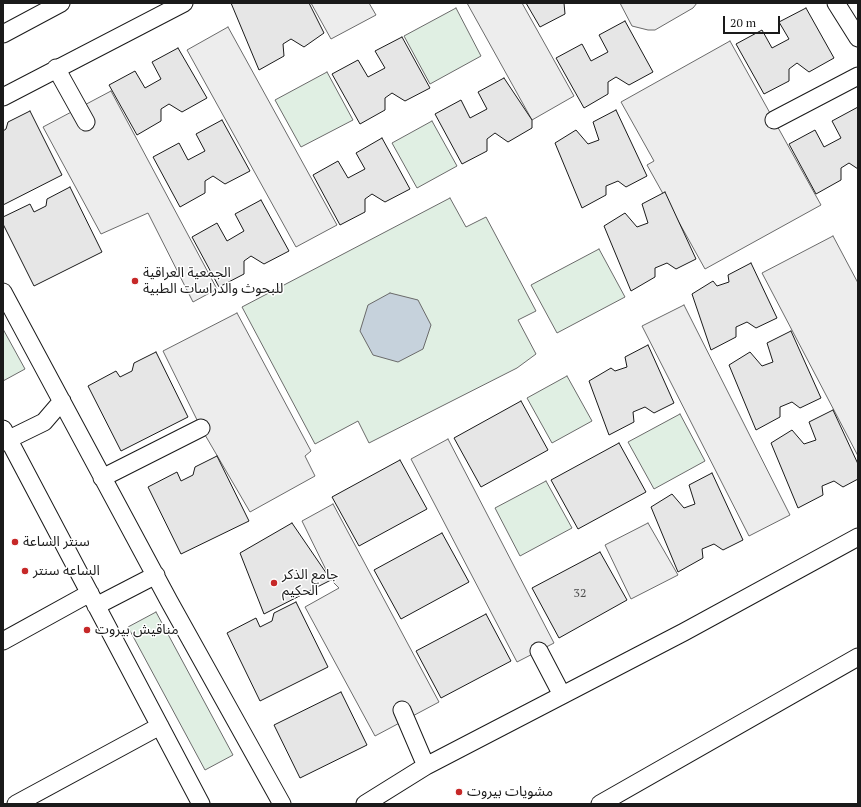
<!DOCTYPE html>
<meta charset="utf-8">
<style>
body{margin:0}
#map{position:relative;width:861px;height:807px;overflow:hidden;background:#fff;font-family:"PT Serif",serif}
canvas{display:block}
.frame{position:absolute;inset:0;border:4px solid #1a1a1a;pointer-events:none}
.scale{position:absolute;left:723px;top:16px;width:57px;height:18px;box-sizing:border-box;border:2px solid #1a1a1a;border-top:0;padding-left:5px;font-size:12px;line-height:14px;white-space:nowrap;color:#1a1a1a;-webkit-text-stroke:3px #fff;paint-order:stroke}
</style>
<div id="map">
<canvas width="861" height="807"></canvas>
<div class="frame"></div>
<div class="scale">20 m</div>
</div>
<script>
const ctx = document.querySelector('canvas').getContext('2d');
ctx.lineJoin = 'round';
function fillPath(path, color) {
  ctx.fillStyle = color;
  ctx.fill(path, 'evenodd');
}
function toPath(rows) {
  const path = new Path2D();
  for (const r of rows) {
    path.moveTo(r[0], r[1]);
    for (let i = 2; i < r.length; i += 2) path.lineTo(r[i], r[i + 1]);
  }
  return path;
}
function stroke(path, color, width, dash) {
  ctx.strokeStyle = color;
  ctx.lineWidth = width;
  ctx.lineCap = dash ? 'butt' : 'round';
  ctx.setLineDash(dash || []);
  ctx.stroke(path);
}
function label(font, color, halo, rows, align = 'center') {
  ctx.font = font + ' "PT Serif","Noto Sans Arabic",serif';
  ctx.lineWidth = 3;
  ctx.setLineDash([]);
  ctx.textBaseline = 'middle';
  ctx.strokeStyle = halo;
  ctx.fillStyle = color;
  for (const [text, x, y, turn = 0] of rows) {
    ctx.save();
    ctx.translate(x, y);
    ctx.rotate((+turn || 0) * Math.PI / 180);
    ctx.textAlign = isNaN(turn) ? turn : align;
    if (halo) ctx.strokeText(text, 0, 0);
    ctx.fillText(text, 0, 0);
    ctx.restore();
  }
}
const green = toPath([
 [456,8,481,56,430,84,404,36,456,8],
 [327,72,353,120,301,147,275,100,327,72],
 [432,121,457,166,417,188,392,143,432,121],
 [450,198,466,227,486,217,536,311,518,320,536,354,517,368,369,443,358,421,315,444,242,307,450,198],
 [599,249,625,297,557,333,531,285,599,249],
 [3,329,25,369,3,381,3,329],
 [567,376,592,421,552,443,527,398,567,376],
 [680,414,705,461,654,489,628,442,680,414],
 [546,481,572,528,520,556,495,508,546,481],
 [156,612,233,755,205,770,128,627,156,612]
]);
const parking = toPath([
 [311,3,369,3,376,15,331,39,311,3],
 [467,3,522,3,574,96,532,120,467,3],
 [620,3,697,3,693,8,655,30,648,30,632,26,620,3],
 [228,27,337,225,296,247,187,50,228,27],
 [730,41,821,205,705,269,647,165,654,161,621,102,730,41],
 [111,91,217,289,193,302,148,213,101,234,43,127,111,91],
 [833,236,858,283,858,456,762,273,833,236],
 [684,305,790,515,749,536,642,326,684,305],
 [237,313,311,451,305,456,315,476,250,512,201,428,163,351,237,313],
 [448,439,554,643,517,662,411,459,448,439],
 [333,504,439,702,375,736,305,607,339,588,331,580,302,521,333,504],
 [648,523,678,575,631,599,605,545,648,523]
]);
const water = toPath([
 [390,293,418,300,431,325,423,349,398,362,373,355,360,331,368,305,390,293]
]);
const building = toPath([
 [231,3,309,3,324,33,304,47,291,39,283,44,284,56,259,70,231,3],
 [526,3,564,3,565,14,540,27,526,3],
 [806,8,834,58,809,72,797,63,789,69,789,81,764,94,736,44,762,30,772,48,789,39,779,22,806,8],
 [625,21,653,72,629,85,616,77,608,82,608,94,584,108,556,58,582,44,591,61,608,52,599,35,625,21],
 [402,37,430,88,405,101,392,93,385,98,385,110,360,124,332,74,358,60,368,77,385,68,375,51,402,37],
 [178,48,207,98,182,112,169,104,161,109,161,121,137,135,109,85,135,71,145,88,161,79,152,62,178,48],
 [504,78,532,120,532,128,508,142,495,133,487,139,487,151,462,164,435,114,461,100,470,118,487,109,478,92,504,78],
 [858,107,858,169,849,163,841,168,841,180,816,194,789,144,815,130,824,147,841,138,832,121,858,107],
 [616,110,647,176,626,187,618,181,606,186,606,195,582,208,555,143,576,130,588,144,599,140,593,122,616,110],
 [30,111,62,175,3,205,3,131,6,129,8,122,30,111],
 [222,120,250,171,225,184,213,176,205,181,205,193,180,207,153,157,179,143,188,160,205,151,196,134,222,120],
 [382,138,410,189,385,202,372,194,365,199,365,212,340,225,313,175,338,161,348,178,365,169,356,153,382,138],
 [70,187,102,252,34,286,3,224,3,217,30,204,34,212,46,206,47,199,70,187],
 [665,192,696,259,676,269,667,263,655,268,655,277,631,291,604,226,625,213,637,227,648,223,642,204,665,192],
 [261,200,289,251,264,264,251,256,244,261,244,274,219,287,192,237,217,223,227,241,244,231,235,214,261,200],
 [751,263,777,318,756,328,747,322,736,327,736,337,711,350,692,294,713,281,717,286,729,282,728,275,751,263],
 [791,331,821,398,800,408,792,402,780,407,780,417,756,430,729,365,750,352,762,366,773,362,767,343,791,331],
 [648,345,674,403,654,413,645,407,633,412,634,422,609,435,589,381,611,368,615,371,627,367,625,357,648,345],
 [156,352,188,417,121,451,88,386,116,371,120,377,132,371,134,363,156,352],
 [521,401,548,450,481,487,454,438,521,401],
 [833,410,858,464,858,479,843,487,834,481,822,486,823,495,798,508,771,443,792,430,804,444,816,440,809,422,833,410],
 [619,443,646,492,578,529,551,480,619,443],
 [217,456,249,521,181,554,148,487,177,472,181,481,193,475,195,467,217,456],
 [400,460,427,509,359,546,332,497,400,460],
 [712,473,743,540,723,550,714,544,702,549,703,558,678,572,651,507,672,494,684,508,695,504,689,485,712,473],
 [292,523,331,580,264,614,240,553,292,523],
 [442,533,469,582,401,619,374,570,442,533],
 [600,552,627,600,559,638,532,588,600,552],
 [296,602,328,667,260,701,227,633,256,618,260,627,272,621,274,613,296,602],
 [486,614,511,661,441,698,416,651,486,614],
 [341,692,367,745,300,778,274,725,341,692]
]);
const minor = toPath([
 [836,3,858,38],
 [3,34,61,3],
 [56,68,86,122],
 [3,97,184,3],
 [774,120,858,76],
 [3,292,169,601,282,804],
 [3,429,201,804],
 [3,442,44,422,62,401],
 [102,478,201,428],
 [96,606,156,575],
 [3,641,90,593],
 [539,651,562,695],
 [402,710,426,766],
 [16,804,160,726],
 [365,804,426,766,684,632,858,537],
 [600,804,858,657]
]);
const markers = [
 [135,281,4,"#c62828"],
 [15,542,4,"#c62828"],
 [25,571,4,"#c62828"],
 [274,583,4,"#c62828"],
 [87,630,4,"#c62828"],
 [459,792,4,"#c62828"]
];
const numberNames = [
 ["32",580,594]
];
const poiNames = [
 ["الجمعية العراقية",143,273],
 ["للبحوث والدراسات الطبية",143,289],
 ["سنتر الساعة",23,542],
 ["الساعه سنتر",33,571],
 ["جامع الذكر",282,575],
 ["الحكيم",282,591],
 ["مناقيش بيروت",95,630],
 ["مشويات بيروت",467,792]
];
fillPath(green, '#e0efe3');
stroke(green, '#6a6a6a', 1);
fillPath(parking, '#ededed');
stroke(parking, '#6a6a6a', 1);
fillPath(water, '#c6d2dc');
stroke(water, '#6a6a6a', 1);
fillPath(building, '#e6e6e6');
stroke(building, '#1a1a1a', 1);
stroke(minor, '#1a1a1a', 19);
stroke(minor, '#fff', 17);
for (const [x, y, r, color] of markers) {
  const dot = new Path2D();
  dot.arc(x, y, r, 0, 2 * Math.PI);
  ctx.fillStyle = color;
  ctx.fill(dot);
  stroke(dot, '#fff', 1.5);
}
label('12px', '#4d4d4d', null, numberNames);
label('14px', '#1a1a1a', '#fff', poiNames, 'left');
</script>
